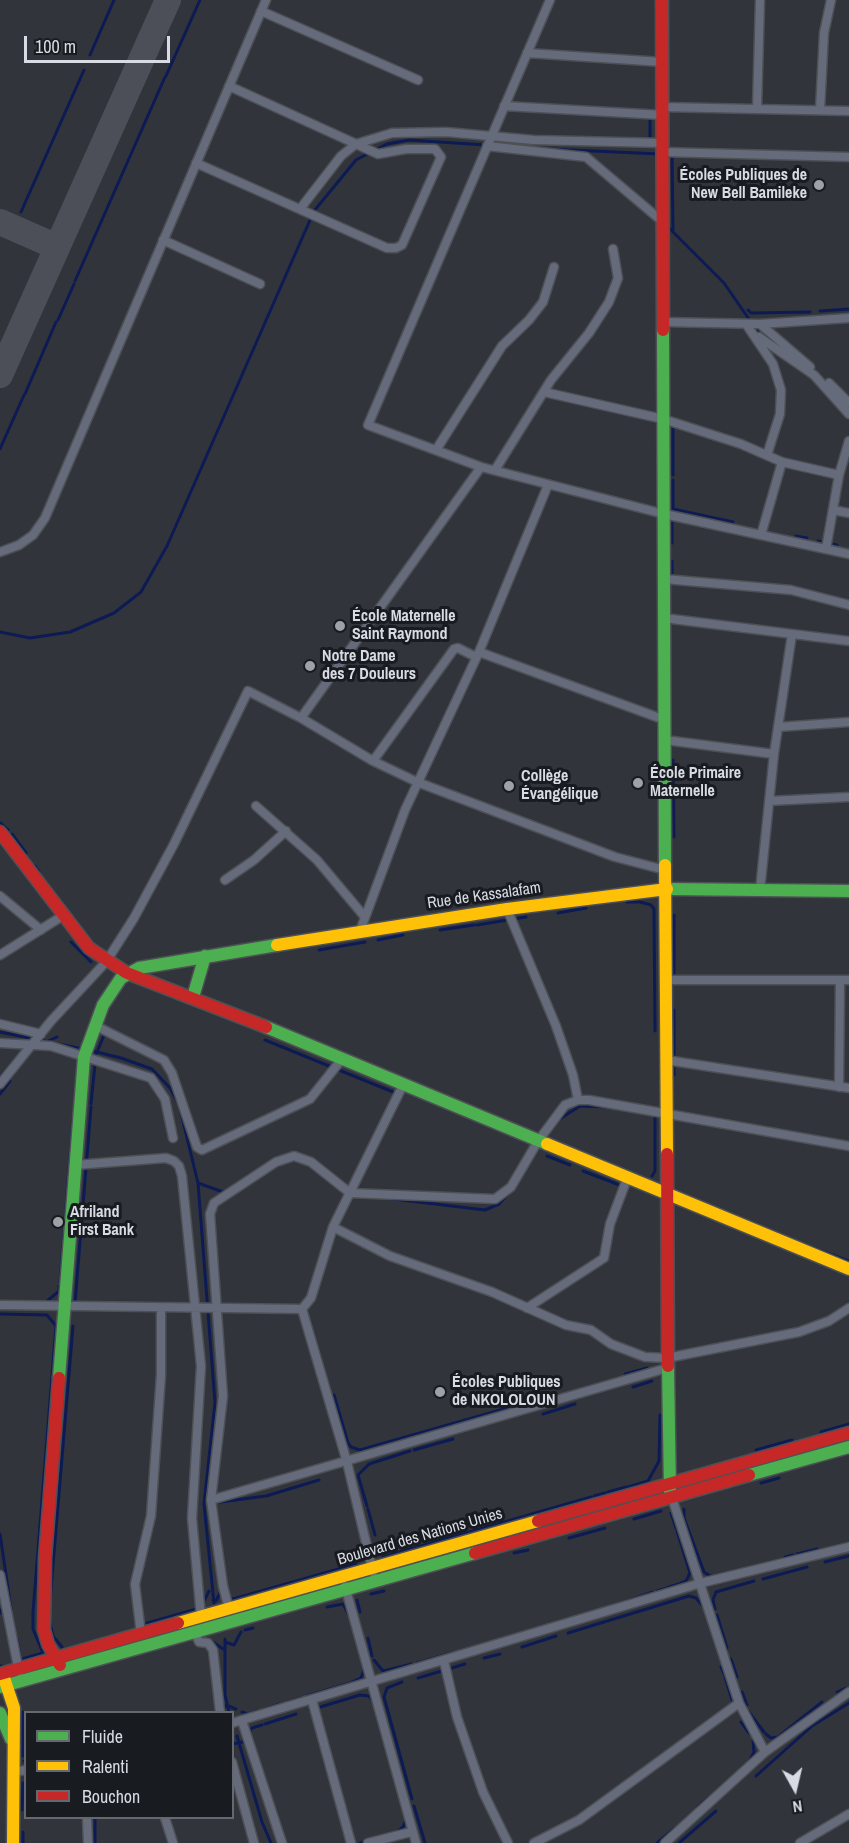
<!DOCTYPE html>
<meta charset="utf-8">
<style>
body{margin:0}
#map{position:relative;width:849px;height:1843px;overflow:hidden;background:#32343b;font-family:"Archivo Narrow",sans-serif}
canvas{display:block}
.legend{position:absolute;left:24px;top:1711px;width:210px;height:108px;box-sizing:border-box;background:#181b20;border:2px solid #65686e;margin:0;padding:8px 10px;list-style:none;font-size:18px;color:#d8dbe3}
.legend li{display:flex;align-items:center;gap:12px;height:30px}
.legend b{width:30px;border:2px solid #65686e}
.north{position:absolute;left:765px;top:1759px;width:60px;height:60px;-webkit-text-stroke:4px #181b20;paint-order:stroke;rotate:172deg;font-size:16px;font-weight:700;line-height:24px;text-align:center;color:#d8dbe3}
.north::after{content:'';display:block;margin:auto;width:21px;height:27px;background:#d8dbe3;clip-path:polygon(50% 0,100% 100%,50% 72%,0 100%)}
.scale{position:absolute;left:24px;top:36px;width:146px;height:27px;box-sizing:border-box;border:3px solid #d8dbe3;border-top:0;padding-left:8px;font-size:18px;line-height:21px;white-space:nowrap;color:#d8dbe3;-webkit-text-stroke:4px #181b20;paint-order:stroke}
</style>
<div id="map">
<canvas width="849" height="1843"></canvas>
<ul class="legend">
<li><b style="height:8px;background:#4caf50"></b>Fluide</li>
<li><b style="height:8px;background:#ffc107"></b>Ralenti</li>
<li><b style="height:8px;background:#c62828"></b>Bouchon</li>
</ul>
<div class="north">N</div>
<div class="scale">100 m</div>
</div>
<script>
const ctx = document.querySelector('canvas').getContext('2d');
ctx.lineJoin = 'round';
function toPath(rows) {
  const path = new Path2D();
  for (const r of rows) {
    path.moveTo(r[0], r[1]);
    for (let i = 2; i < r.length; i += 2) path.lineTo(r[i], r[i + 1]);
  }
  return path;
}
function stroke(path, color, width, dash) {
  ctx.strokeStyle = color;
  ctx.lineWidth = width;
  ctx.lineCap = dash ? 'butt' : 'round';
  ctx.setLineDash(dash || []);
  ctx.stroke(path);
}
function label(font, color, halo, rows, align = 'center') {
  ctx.font = font + ' "Archivo Narrow",sans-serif';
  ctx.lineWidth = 6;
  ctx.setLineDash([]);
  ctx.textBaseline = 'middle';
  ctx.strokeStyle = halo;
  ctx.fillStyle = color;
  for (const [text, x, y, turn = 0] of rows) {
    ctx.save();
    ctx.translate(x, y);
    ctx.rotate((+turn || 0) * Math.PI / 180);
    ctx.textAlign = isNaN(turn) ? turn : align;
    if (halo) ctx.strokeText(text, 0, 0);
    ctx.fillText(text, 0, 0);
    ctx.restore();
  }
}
const stream = toPath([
 [90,55,114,0],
 [166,76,200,0],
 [650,110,650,141],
 [549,149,660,154],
 [375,150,387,144,409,140,486,145],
 [672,154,673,230],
 [596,161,623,184],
 [21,212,84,70],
 [667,226,724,283,751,322],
 [75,281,165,77],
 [748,310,751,313,810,312],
 [820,311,849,309],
 [58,320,74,284],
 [755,327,771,340],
 [25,394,56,322],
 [673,423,673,475],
 [0,449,24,395],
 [673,480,673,509,733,522],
 [796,536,807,538],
 [818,541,837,545],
 [672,543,672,523],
 [672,561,672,578],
 [0,632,30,638,70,632,114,613,141,592,167,546,314,211,356,160,369,153],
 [673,760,674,837],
 [0,823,8,830],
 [12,834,26,853],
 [35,866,39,872],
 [627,902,640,902,651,905,654,909,655,1031],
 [558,913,586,908],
 [477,925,526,917],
 [440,930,474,925],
 [378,940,403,935],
 [71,942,91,962],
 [319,950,365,942],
 [674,979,674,915],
 [674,1010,674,1057],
 [0,1032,83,1049],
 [265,1040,398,1094],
 [48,1041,57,1037],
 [89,1050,121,1058,152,1069,170,1088,179,1105,198,1183,215,1403,204,1504,214,1603],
 [97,1052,105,1033],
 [674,1075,674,1064],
 [0,1077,26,1046],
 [0,1094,10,1081],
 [91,1104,96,1054],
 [558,1120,580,1106,608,1107],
 [547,1156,570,1165],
 [583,1171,622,1186],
 [652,1176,655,1171,655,1113],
 [198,1183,226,1193],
 [385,1198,485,1210,499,1204,510,1192],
 [737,1217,794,1241],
 [800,1243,849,1261],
 [60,1282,73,1119],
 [46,1302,59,1291,59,1286],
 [75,1303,91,1107],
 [0,1314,47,1315,56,1326,33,1612,33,1629,43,1653,22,1659],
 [625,1374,647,1368],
 [633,1387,652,1381],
 [334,1395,348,1443,351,1447,360,1450,532,1401],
 [543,1414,575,1404],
 [821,1432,849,1424],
 [414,1450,453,1439],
 [756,1450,792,1440],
 [761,1483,779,1478],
 [628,1487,648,1481,659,1461,660,1415],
 [608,1492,626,1487],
 [594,1496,605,1493],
 [213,1503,266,1496,319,1480],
 [367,1506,358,1475,369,1464,410,1451],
 [368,1509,375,1535],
 [684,1509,684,1518,704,1572,712,1577],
 [671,1513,676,1528],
 [634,1519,661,1511],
 [677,1531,690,1573,686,1581,681,1583],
 [0,1534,11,1609],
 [569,1538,605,1528],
 [514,1553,528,1550],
 [797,1554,817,1549],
 [383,1557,591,1497],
 [785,1557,793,1555],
 [825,1562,849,1556],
 [763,1579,807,1567],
 [669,1587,679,1584],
 [657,1591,667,1588],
 [371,1594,384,1591],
 [228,1598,233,1599,356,1564],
 [213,1600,216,1601,220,1593,223,1595],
 [357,1600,360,1612],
 [50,1601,73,1326],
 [203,1603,209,1591],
 [615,1605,653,1592],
 [327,1607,343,1604,349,1615],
 [715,1609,713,1600,716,1592,754,1581],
 [0,1610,0,1613],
 [717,1615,727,1648],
 [50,1623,53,1636,62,1647],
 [144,1624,200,1608],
 [245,1630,253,1628],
 [568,1633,689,1596,696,1598,702,1605],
 [368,1638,372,1656],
 [17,1639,20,1655],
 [225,1639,225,1695,229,1712],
 [210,1640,223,1649],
 [225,1642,234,1645,241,1632],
 [522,1647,556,1636],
 [484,1658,500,1654],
 [731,1659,737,1677],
 [374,1660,383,1671,412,1664],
 [417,1663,452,1653],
 [0,1666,2,1666],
 [721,1667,724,1674],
 [725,1677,733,1703],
 [418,1678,465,1664],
 [352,1682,361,1678,364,1670],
 [402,1682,387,1688,384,1697,412,1799],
 [742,1692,747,1705],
 [837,1692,846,1688],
 [307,1696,350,1683],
 [288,1702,301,1698],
 [262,1710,280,1704],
 [310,1710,360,1695,369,1696,373,1701],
 [748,1711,764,1732],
 [23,1712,23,1756],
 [222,1712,226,1705,236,1709],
 [242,1712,248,1714,257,1711],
 [741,1722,749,1733],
 [265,1724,296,1714],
 [766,1734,771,1738,778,1737,822,1702],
 [237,1736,262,1822,271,1843],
 [232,1744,243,1742,252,1728,262,1725],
 [24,1761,26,1762],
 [749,1762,754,1752,753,1741],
 [756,1776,812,1726,849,1703],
 [414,1806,425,1843],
 [698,1807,708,1798],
 [22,1810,23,1783],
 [95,1818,95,1843],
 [23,1832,23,1843],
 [397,1832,403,1827,406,1820],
 [360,1843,368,1841],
 [657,1843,674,1829],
 [679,1843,716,1811]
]);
const taxiway = toPath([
 [0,222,57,247],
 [0,375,168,0]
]);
const street = toPath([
 [550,0,368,425,481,467,664,514,849,554],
 [261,11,418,80],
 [527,53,662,62],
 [504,106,662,115],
 [662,107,849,111],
 [757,109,760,0],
 [820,110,824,33,831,0],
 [487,146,586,157,663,222],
 [662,152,849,157],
 [196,163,387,248,396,248,402,245,441,157,435,149,406,149,378,154,229,86],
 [300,209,341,156,356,144,392,133,446,132,534,140,662,143],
 [163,240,260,284],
 [663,322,760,324,849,318],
 [746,324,773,364,781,390,780,414,767,455],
 [760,324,810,367],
 [759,337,814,375,849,414],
 [829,383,849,403],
 [544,392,663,419,741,444,782,462,839,475],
 [436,450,502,346,529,320,543,302,554,267],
 [495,470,551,380,589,333,609,302,618,278,613,249],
 [833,510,849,513],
 [761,535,782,462],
 [826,549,839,475,849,441],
 [0,552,19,545,33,535,45,518,266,0],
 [664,579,791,590,849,605],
 [664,618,849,641],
 [479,652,665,720],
 [301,718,481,467],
 [778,727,849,722],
 [665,740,774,754],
 [373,761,454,649,458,648,476,657],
 [769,801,849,797],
 [256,806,317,860,364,916],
 [225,880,254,860,286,831],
 [760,890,774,754,792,634],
 [0,896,41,930],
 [507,909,556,1026,573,1075,578,1100],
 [360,931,405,810,479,652,548,485],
 [0,955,64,915],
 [666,980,849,980],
 [0,1024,41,1034],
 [94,1025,164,1060,172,1073,197,1147,202,1150,310,1099,342,1059],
 [0,1043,51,1046,151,1078,165,1099,173,1138],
 [666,1060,849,1088],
 [0,1084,51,1021,106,962,134,918,174,844,248,691,301,718,373,761,417,782,615,857,665,870],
 [839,1087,840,980],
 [75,1165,166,1158,174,1161,179,1166,182,1176,201,1366,192,1518,201,1617],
 [333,1227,390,1256,492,1292,566,1325,591,1330,611,1344,645,1357,667,1358,799,1332,829,1321,849,1308],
 [0,1305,302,1309],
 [527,1308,604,1258,610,1224,627,1179],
 [672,1498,739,1703,765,1752],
 [211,1500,667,1368],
 [373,1572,347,1462,302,1309,311,1298,333,1227,403,1085],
 [0,1575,19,1672],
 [345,1586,416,1843],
 [229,1609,223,1586,211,1500,223,1396,210,1214,214,1203,276,1162,294,1156,311,1162,350,1193,495,1199,511,1187,538,1141,565,1105,578,1100,589,1100,849,1146],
 [195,1632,199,1642,208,1643,213,1650,220,1712],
 [141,1634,135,1584,151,1516,161,1375,161,1308],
 [444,1661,457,1717,483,1792,508,1843],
 [312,1700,351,1843],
 [242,1721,282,1843],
 [232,1723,701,1583,849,1547],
 [232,1762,254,1843],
 [14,1772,26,1770],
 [87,1818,88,1843],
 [165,1818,173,1843],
 [368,1843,411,1832],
 [534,1843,579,1820,739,1703],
 [665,1843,765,1752,849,1692],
 [800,1843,849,1814]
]);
const fast = toPath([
 [663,330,665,865],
 [667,889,849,891],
 [193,997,205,956],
 [266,1027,547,1144],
 [668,1366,670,1492],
 [59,1378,84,1057,103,1005,121,978,139,968,277,945],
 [749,1475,849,1447],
 [0,1687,475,1553],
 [0,1713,11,1739]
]);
const slow = toPath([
 [665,865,667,1154],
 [277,945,507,909,667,889],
 [547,1144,849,1269],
 [178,1623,538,1521],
 [4,1678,14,1708,13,1843]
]);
const jam = toPath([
 [662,0,663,330],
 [0,832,89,948,127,973,266,1027],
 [667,1154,668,1366],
 [59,1378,45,1558,44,1630,48,1644,60,1665],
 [538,1521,849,1433],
 [475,1553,749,1475],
 [0,1674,178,1623]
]);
const markers = [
 [819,185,6,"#9ea1a8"],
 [340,626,6,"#9ea1a8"],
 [310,666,6,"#9ea1a8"],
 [638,783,6,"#9ea1a8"],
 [509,786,6,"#9ea1a8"],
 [58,1222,6,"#9ea1a8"],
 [440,1392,6,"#9ea1a8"]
];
const poiNames = [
 ["Écoles Publiques de",807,176,"right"],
 ["New Bell Bamileke",807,194,"right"],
 ["École Maternelle",352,617],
 ["Saint Raymond",352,635],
 ["Notre Dame",322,657],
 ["des 7 Douleurs",322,675],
 ["École Primaire",650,774],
 ["Maternelle",650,792],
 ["Collège",521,777],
 ["Évangélique",521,795],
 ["Afriland",70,1213],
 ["First Bank",70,1231],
 ["Écoles Publiques",452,1383],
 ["de NKOLOLOUN",452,1401]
];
const streetNames = [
 ["Rue de Kassalafam",484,896,-8],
 ["Boulevard des Nations Unies",420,1537,-16]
];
stroke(stream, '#0d1b55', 3);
stroke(taxiway, '#4d4f58', 26);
stroke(street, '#4d5055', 11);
stroke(fast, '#4d5055', 15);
stroke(slow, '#4d5055', 15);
stroke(jam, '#4d5055', 15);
stroke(street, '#666b7b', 8);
stroke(fast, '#4caf50', 12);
stroke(slow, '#ffc107', 12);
stroke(jam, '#c62828', 12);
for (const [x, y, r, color] of markers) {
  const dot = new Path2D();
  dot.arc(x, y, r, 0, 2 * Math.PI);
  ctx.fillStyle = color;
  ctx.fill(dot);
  stroke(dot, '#181b20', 2);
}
label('bold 16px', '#d8dbe3', '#181b20', poiNames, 'left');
label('16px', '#d8dbe3', '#181b20', streetNames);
</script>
